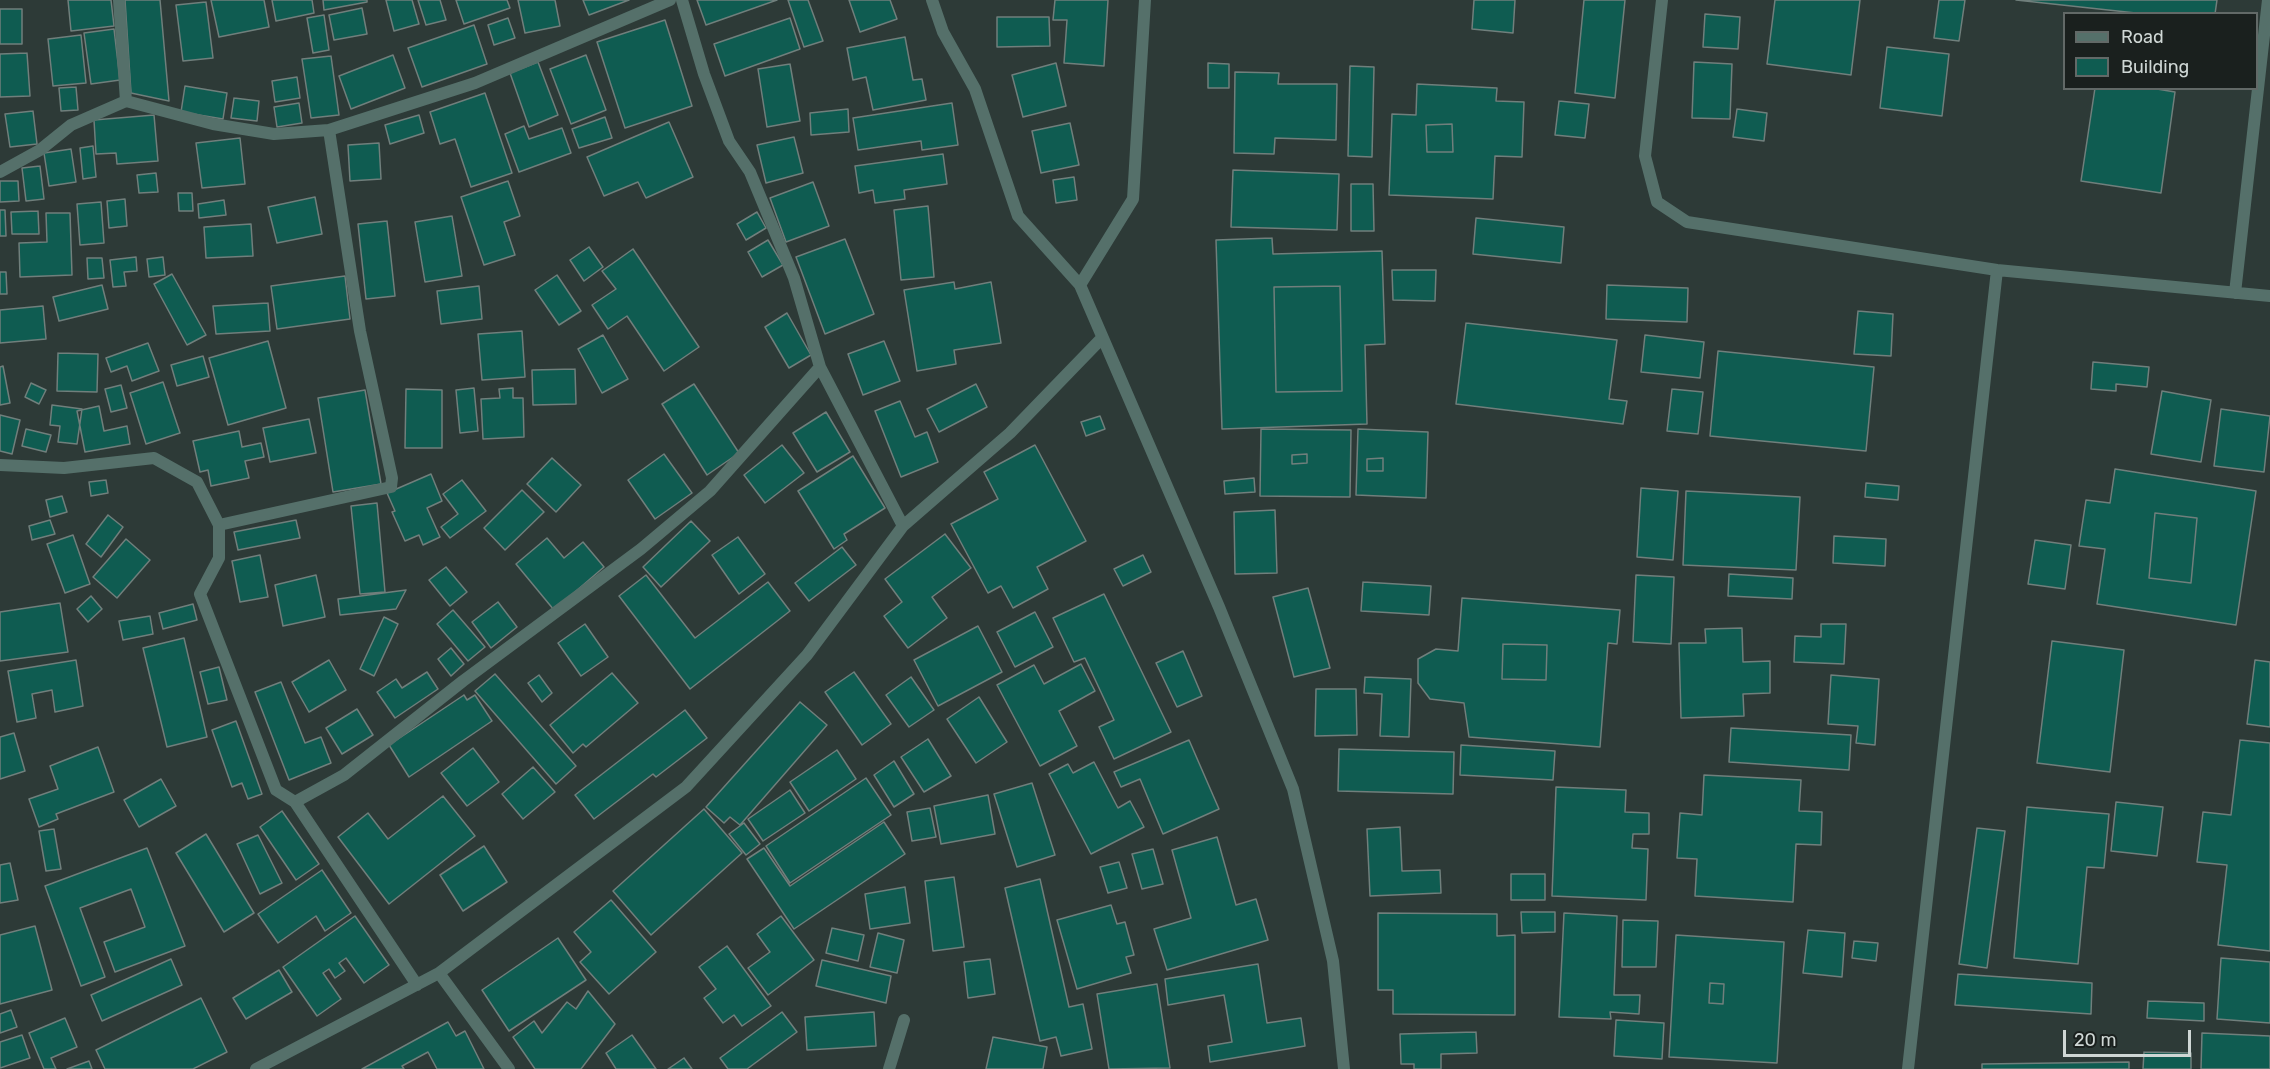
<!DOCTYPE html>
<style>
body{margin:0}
#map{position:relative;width:2270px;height:1069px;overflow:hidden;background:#2d3a37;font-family:Rubik,sans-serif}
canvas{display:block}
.legend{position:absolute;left:2063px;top:12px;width:195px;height:78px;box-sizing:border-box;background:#1a201e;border:2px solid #626967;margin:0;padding:8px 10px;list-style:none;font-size:18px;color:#cfd7d5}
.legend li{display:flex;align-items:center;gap:12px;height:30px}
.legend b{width:30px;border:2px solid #626967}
.scale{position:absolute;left:2063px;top:1030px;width:128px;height:27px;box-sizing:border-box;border:3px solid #cfd7d5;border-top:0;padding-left:8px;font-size:18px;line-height:21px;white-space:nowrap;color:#cfd7d5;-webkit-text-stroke:4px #1a201e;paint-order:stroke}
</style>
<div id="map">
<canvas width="2270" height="1069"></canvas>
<ul class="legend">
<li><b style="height:8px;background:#55706a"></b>Road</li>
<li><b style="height:16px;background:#0f5c51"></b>Building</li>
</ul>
<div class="scale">20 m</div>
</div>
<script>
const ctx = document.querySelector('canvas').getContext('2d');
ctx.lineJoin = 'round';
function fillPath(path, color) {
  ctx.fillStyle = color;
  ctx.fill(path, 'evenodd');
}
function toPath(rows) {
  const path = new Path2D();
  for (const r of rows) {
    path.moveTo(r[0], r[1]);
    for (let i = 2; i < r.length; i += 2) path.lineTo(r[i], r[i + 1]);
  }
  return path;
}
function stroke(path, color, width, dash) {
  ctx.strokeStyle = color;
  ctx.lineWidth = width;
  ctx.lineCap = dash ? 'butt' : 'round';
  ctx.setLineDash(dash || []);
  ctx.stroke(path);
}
const building = toPath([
 [68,0,111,0,114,26,71,31,68,0],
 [125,0,160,0,169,101,131,93,125,0],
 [211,0,264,0,269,27,219,37,211,0],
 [272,0,312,0,314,13,276,21,272,0],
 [323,0,367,0,367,2,324,10,323,0],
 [386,0,412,0,419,24,394,31,386,0],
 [418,0,440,0,446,20,426,25,418,0],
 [456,0,507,0,510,8,464,24,456,0],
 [518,0,555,0,560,26,525,33,518,0],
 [583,0,629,0,589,15,583,0],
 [697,0,777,0,706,25,697,0],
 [788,0,808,0,823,41,804,47,788,0],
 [849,0,890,0,897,19,860,32,849,0],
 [1055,0,1108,0,1104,66,1064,63,1067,20,1053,20,1055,0],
 [1474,0,1515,0,1513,33,1472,29,1474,0],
 [1584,0,1625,0,1615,98,1575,93,1584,0],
 [1775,0,1860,0,1851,75,1767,64,1775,0],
 [1939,0,1965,0,1959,41,1934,38,1939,0],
 [2016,0,2217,0,2215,14,2145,14,2016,0],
 [206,2,213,58,183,61,176,5,206,2],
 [362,8,367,34,334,40,329,15,362,8],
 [0,9,22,9,22,44,0,44,0,9],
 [1705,14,1740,17,1738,49,1703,47,1705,14],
 [324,15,329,50,313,53,307,18,324,15],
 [997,17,1049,17,1050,46,997,47,997,17],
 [508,18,515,38,494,45,488,25,508,18],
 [790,18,800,49,725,76,714,44,790,18],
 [665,20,692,106,625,128,597,42,665,20],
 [474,25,487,64,422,87,408,48,474,25],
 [114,29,120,80,91,84,84,33,114,29],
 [81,35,86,83,53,86,48,39,81,35],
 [905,37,913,80,922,79,926,100,873,110,866,77,853,80,847,48,905,37],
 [1887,47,1949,54,1942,116,1880,108,1887,47],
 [27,53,30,96,0,97,0,54,27,53],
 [393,55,405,88,351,109,339,76,393,55],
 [586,55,606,110,571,124,550,69,586,55],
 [331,56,339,115,311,118,302,59,331,56],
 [538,62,558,115,529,127,510,73,538,62],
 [1694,62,1732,64,1730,119,1692,118,1694,62],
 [1056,63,1066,106,1023,117,1012,75,1056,63],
 [1208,63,1229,64,1229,88,1208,88,1208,63],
 [790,64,800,121,767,127,758,69,790,64],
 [1350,66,1374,67,1372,157,1348,156,1350,66],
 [1235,72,1279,73,1278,84,1337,84,1336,140,1275,138,1274,154,1234,153,1235,72],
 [297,77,300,98,275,102,272,81,297,77],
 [1417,84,1497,88,1496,101,1524,102,1522,157,1495,156,1493,199,1389,195,1392,114,1416,115,1417,84],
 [1452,124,1453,152,1427,152,1426,125,1452,124],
 [185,86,227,93,223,119,181,112,185,86],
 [76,87,78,110,61,111,59,88,76,87],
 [2095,88,2151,88,2175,92,2161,193,2081,181,2095,88],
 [485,93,512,173,471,187,455,139,440,144,430,112,485,93],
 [234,98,259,101,257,121,231,118,234,98],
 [1559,101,1589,104,1585,138,1555,135,1559,101],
 [299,103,302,123,277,127,274,107,299,103],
 [952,103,958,145,922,150,921,141,858,150,853,118,952,103],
 [848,109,849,132,811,135,810,113,848,109],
 [1737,109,1767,113,1764,141,1733,137,1737,109],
 [33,111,37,144,10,147,5,114,33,111],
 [154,115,158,161,117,164,116,153,96,154,94,120,154,115],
 [419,115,424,133,390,144,385,125,419,115],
 [605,117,612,138,579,148,572,129,605,117],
 [669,122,693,177,646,198,638,182,604,196,587,157,669,122],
 [1070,123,1079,165,1041,173,1032,131,1070,123],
 [1452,124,1453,152,1427,152,1426,125,1452,124],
 [524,126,529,139,562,128,571,153,519,172,505,134,524,126],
 [794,137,803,173,766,183,757,145,794,137],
 [240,138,245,184,202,188,196,143,240,138],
 [379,143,381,179,350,181,348,145,379,143],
 [93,146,96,177,83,179,80,148,93,146],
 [71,149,76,182,49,186,44,153,71,149],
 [943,154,947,184,904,190,905,199,875,203,873,190,859,193,855,166,943,154],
 [40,166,44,199,26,201,22,168,40,166],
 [1233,170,1339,174,1337,230,1231,227,1233,170],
 [156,173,158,192,139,193,137,175,156,173],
 [1074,177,1077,200,1056,203,1053,180,1074,177],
 [0,181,18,181,19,201,0,202,0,181],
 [508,181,520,216,504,222,515,255,484,265,461,197,508,181],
 [813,182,829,226,786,242,770,198,813,182],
 [1351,184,1373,184,1374,231,1351,231,1351,184],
 [178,193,192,193,193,211,179,211,178,193],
 [315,197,322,234,277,243,268,207,315,197],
 [125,199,127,226,109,228,107,201,125,199],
 [224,200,226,215,199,218,198,204,224,200],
 [101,202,104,243,80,245,77,204,101,202],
 [928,206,934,277,901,280,894,210,928,206],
 [0,210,5,210,6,236,0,236,0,210],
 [38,211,39,234,12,234,11,212,38,211],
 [757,212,766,228,746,240,737,224,757,212],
 [46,213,70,213,72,275,20,277,19,243,47,242,46,213],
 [452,216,462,276,425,282,415,222,452,216],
 [1476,218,1564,227,1561,263,1473,254,1476,218],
 [387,221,395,296,366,299,358,224,387,221],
 [251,224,253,256,206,258,204,227,251,224],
 [1272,238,1273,254,1382,251,1385,344,1365,345,1367,424,1222,429,1216,240,1272,238],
 [1340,286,1342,391,1276,392,1274,287,1340,286],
 [845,239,874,314,825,334,796,257,845,239],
 [768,240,783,265,762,277,748,252,768,240],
 [589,247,603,267,584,281,570,260,589,247],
 [633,249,699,347,664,371,627,316,608,329,592,305,616,289,602,271,633,249],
 [136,257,137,271,124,272,126,286,113,287,110,260,136,257],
 [163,257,165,275,149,277,147,259,163,257],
 [87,258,102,258,104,278,88,279,87,258],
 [1392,270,1436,270,1435,301,1393,300,1392,270],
 [0,272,6,272,7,294,0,294,0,272],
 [172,274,206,335,187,345,154,284,172,274],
 [557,275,581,311,559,325,535,290,557,275],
 [345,276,350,319,277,329,271,286,345,276],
 [954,282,955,289,991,282,1001,343,954,350,956,364,917,371,904,290,954,282],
 [102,285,108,309,59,321,53,297,102,285],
 [1607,285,1688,288,1687,322,1606,319,1607,285],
 [479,286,482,319,441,324,437,291,479,286],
 [1340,286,1342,391,1276,392,1274,287,1340,286],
 [268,303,270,331,216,334,213,306,268,303],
 [43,306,46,339,0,343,0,310,43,306],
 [1858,311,1893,314,1891,356,1854,354,1858,311],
 [787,313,811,355,789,368,765,327,787,313],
 [1466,323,1617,340,1609,399,1627,401,1623,424,1456,404,1466,323],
 [522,331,525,377,482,380,478,334,522,331],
 [603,335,628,379,602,393,578,349,603,335],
 [1645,335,1704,342,1700,378,1641,372,1645,335],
 [268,341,286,408,228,425,209,358,268,341],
 [884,341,900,381,863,395,848,354,884,341],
 [148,343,159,371,132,381,127,366,111,372,106,358,148,343],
 [1718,351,1874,367,1866,451,1710,436,1718,351],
 [58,353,98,354,97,392,57,391,58,353],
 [203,356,209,377,177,386,171,365,203,356],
 [2093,362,2149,367,2147,387,2116,384,2116,391,2091,389,2093,362],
 [3,366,10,403,0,405,0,367,3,366],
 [575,369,576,404,533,405,532,370,575,369],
 [163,382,180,433,146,444,130,393,163,382],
 [31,383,46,390,39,404,25,397,31,383],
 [694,384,739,453,707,475,662,404,694,384],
 [976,384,987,407,939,432,927,409,976,384],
 [121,385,127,408,111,412,105,389,121,385],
 [474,388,478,431,460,433,456,390,474,388],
 [513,388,513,398,523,398,524,437,483,439,481,399,500,398,499,389,513,388],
 [406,389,442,390,442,448,405,448,406,389],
 [1672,389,1703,392,1698,434,1667,431,1672,389],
 [365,390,381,484,333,492,318,398,365,390],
 [2162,391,2211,400,2201,462,2151,454,2162,391],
 [900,401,915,437,927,432,938,462,901,477,875,411,900,401],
 [52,405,82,409,77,444,58,442,60,426,50,425,52,405],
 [99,406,104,431,127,426,130,444,85,452,77,411,99,406],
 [2221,409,2270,416,2264,472,2214,466,2221,409],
 [826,412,850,452,817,472,793,433,826,412],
 [0,415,20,420,12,454,0,451,0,415],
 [1100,416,1105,429,1086,436,1081,422,1100,416],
 [309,419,316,453,270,462,263,428,309,419],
 [26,429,51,435,46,452,22,446,26,429],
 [1261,429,1351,430,1350,497,1260,496,1261,429],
 [1307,454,1307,463,1292,464,1292,455,1307,454],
 [1358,429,1428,432,1426,498,1356,495,1358,429],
 [1383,458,1383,471,1367,471,1367,459,1383,458],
 [239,431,242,447,261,443,264,457,245,461,249,478,211,486,208,470,200,472,193,441,239,431],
 [782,445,804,473,765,503,744,475,782,445],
 [1035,445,1086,541,1037,567,1048,589,1013,608,1001,586,988,593,951,524,998,499,984,472,1035,445],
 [664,454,692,493,655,519,628,480,664,454],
 [1307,454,1307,463,1292,464,1292,455,1307,454],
 [853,456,885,508,844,534,847,540,834,549,798,491,853,456],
 [552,458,581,485,556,512,527,484,552,458],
 [1383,458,1383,471,1367,471,1367,459,1383,458],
 [2115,469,2256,491,2236,625,2097,604,2105,549,2079,546,2086,500,2110,503,2115,469],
 [2155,513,2197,518,2191,583,2149,578,2155,513],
 [431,474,442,501,427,508,440,537,423,545,419,535,405,541,392,512,395,511,387,493,431,474],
 [1254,478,1255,492,1225,494,1224,481,1254,478],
 [106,480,108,493,91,496,89,482,106,480],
 [462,480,486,511,450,538,441,527,458,514,443,494,462,480],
 [1866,483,1899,486,1898,500,1865,497,1866,483],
 [1641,488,1678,491,1673,560,1637,557,1641,488],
 [522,490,544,512,505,550,484,528,522,490],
 [1686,491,1800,497,1796,570,1683,565,1686,491],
 [62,496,67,512,50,517,46,500,62,496],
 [377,503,385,592,360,594,351,506,377,503],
 [1275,510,1277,573,1235,574,1234,512,1275,510],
 [2155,513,2197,518,2191,583,2149,578,2155,513],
 [108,515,123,527,101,557,86,544,108,515],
 [50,520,55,534,32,540,29,526,50,520],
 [296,520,300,538,238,550,234,532,296,520],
 [691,521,710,541,661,587,643,567,691,521],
 [945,534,971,568,932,597,947,618,908,648,884,616,902,602,885,579,945,534],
 [73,535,90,584,65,593,47,544,73,535],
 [1834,536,1886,539,1885,566,1833,563,1834,536],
 [738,537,765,574,739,594,712,555,738,537],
 [547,538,564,558,583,542,604,567,554,610,516,564,547,538],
 [126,539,150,560,117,598,93,577,126,539],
 [2035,540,2071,545,2065,589,2028,584,2035,540],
 [842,547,856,565,809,601,795,583,842,547],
 [260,555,268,597,240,602,232,561,260,555],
 [1143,555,1151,572,1123,586,1114,569,1143,555],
 [446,567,467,592,450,606,429,580,446,567],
 [1729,574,1793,578,1792,599,1728,596,1729,574],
 [316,575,325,617,283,626,275,585,316,575],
 [646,575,695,638,768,582,790,611,690,689,619,596,646,575],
 [1636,575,1674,577,1671,644,1633,642,1636,575],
 [1363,582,1431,586,1429,615,1361,611,1363,582],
 [1308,588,1330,668,1294,677,1273,597,1308,588],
 [406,590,396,609,340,615,338,599,406,590],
 [1104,594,1171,732,1114,759,1099,727,1114,720,1085,658,1074,662,1053,618,1104,594],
 [91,596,102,609,88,622,77,609,91,596],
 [1462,598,1620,610,1617,644,1608,643,1600,747,1469,737,1464,703,1430,699,1418,683,1418,659,1436,649,1458,651,1462,598],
 [1503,644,1547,645,1546,680,1502,679,1503,644],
 [498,602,517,627,491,648,472,622,498,602],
 [60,603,68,652,0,661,0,612,60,603],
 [193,604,197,620,163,629,159,613,193,604],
 [453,610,485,647,468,661,437,624,453,610],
 [1035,612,1053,647,1015,667,997,632,1035,612],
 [150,616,153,634,123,640,119,621,150,616],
 [384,617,398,624,374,676,360,669,384,617],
 [585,624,608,657,581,676,558,643,585,624],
 [1821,624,1846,624,1844,664,1794,662,1795,636,1821,637,1821,624],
 [978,626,1002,672,938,706,914,660,978,626],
 [1742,628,1743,662,1770,661,1770,693,1743,694,1744,716,1681,718,1679,643,1706,643,1705,629,1742,628],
 [184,638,207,737,167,747,143,648,184,638],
 [2052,641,2124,650,2110,772,2037,763,2052,641],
 [1503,644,1547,645,1546,680,1502,679,1503,644],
 [451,648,464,664,451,676,438,659,451,648],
 [1183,651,1202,696,1177,707,1156,663,1183,651],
 [76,660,83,706,55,712,52,690,32,694,36,718,17,722,8,671,76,660],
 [329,660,346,690,309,712,292,682,329,660],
 [2255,660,2270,662,2270,727,2247,724,2255,660],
 [1081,664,1095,691,1059,711,1077,746,1040,766,997,685,1034,665,1044,684,1081,664],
 [219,667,227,700,208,704,200,672,219,667],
 [427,672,438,689,395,718,377,692,396,679,402,688,427,672],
 [854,672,891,724,862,745,825,692,854,672],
 [612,673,638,703,586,747,583,744,573,753,550,725,612,673],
 [495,674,576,766,556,784,475,691,495,674],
 [539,675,552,693,542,702,528,683,539,675],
 [1831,675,1879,679,1875,745,1856,743,1858,726,1828,724,1831,675],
 [911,677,934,710,909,727,886,695,911,677],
 [1365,677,1411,679,1409,737,1380,736,1382,694,1364,693,1365,677],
 [281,682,305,743,321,737,331,763,289,780,255,692,281,682],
 [1316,689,1356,689,1357,735,1315,736,1316,689],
 [464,695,467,700,475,695,492,721,409,777,389,745,464,695],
 [979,697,1007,742,976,763,947,719,979,697],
 [800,702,827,725,740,825,730,817,724,823,706,807,800,702],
 [357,709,373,735,342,754,326,728,357,709],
 [685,710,707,738,656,777,653,774,594,819,575,795,685,710],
 [236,721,262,794,248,799,242,783,232,787,212,730,236,721],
 [1731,728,1851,735,1849,770,1729,762,1731,728],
 [14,733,25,771,0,779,0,737,14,733],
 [928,739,951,776,924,792,901,757,928,739],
 [1189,740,1219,809,1163,834,1140,779,1121,787,1114,772,1189,740],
 [2240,740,2270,743,2270,951,2218,945,2227,865,2197,862,2203,812,2231,815,2240,740],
 [1461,745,1555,751,1553,780,1460,775,1461,745],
 [98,747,114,792,56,814,58,819,39,827,29,799,58,789,50,766,98,747],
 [473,748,499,782,467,806,441,773,473,748],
 [1339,749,1454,752,1453,794,1338,791,1339,749],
 [837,750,856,779,809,811,790,782,837,750],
 [894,761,914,794,894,807,874,775,894,761],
 [1094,762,1118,808,1130,801,1144,827,1091,854,1049,774,1068,764,1073,773,1094,762],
 [533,767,555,792,523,819,502,794,533,767],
 [1704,775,1801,780,1799,811,1822,812,1821,845,1796,844,1793,902,1695,896,1697,859,1677,858,1680,813,1702,815,1704,775],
 [866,778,891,815,790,883,766,846,866,778],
 [161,779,176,806,139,827,124,800,161,779],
 [1032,783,1055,855,1017,867,994,794,1032,783],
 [1556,787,1626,790,1625,812,1649,813,1649,834,1633,834,1632,848,1648,849,1646,900,1552,896,1556,787],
 [790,790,805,813,763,841,748,819,790,790],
 [988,795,995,834,941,844,934,806,988,795],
 [443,796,475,836,389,904,338,837,368,813,388,839,443,796],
 [2116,802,2163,807,2157,856,2111,851,2116,802],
 [2027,807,2109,814,2104,868,2087,867,2078,964,2014,958,2027,807],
 [930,808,936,837,912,841,907,812,930,808],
 [704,809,742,853,651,935,613,891,704,809],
 [282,811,319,864,296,880,260,827,282,811],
 [884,822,905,854,794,929,747,859,764,848,790,886,884,822],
 [744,823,760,844,746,855,729,834,744,823],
 [1400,827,1402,871,1440,870,1441,893,1370,896,1367,829,1400,827],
 [1977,828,2005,831,1987,968,1959,964,1977,828],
 [54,829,61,869,46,871,39,831,54,829],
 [206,834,254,913,224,932,176,853,206,834],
 [258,835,282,883,260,894,237,844,258,835],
 [1217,837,1236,905,1256,899,1268,940,1167,970,1154,929,1191,918,1172,850,1217,837],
 [484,846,507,882,463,911,440,875,484,846],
 [147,848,185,946,115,972,104,942,145,927,131,889,80,908,105,977,81,986,45,886,147,848],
 [1153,849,1163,884,1142,889,1132,854,1153,849],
 [1119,862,1127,888,1108,893,1100,867,1119,862],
 [10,863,18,900,0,903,0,865,10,863],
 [322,870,351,913,325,931,316,916,278,943,258,914,322,870],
 [1511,874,1545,874,1545,900,1511,900,1511,874],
 [954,877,964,947,933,951,925,881,954,877],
 [1040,879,1069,1007,1083,1004,1092,1049,1061,1056,1056,1037,1040,1041,1005,888,1040,879],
 [905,887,910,923,870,929,865,894,905,887],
 [611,900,656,952,609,994,580,962,591,952,574,932,611,900],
 [1111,905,1117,924,1125,922,1134,955,1126,957,1131,973,1077,989,1057,920,1111,905],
 [1521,912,1555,912,1555,932,1522,933,1521,912],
 [1378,913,1497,914,1497,936,1515,935,1515,1015,1393,1014,1393,990,1378,990,1378,913],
 [1564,913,1617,916,1614,995,1640,995,1639,1014,1610,1012,1611,1019,1559,1017,1564,913],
 [355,916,389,965,364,983,346,958,339,963,345,971,335,978,329,969,323,973,341,999,317,1016,283,967,355,916],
 [781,916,814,960,768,995,748,968,770,952,757,934,781,916],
 [1623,920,1658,921,1656,967,1622,967,1623,920],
 [35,926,52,990,0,1004,0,935,35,926],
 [832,928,864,935,858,961,826,953,832,928],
 [1808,930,1845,933,1842,977,1803,973,1808,930],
 [878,933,904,940,897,973,870,967,878,933],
 [1676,935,1784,942,1777,1063,1669,1057,1676,935],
 [1710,983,1724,984,1723,1004,1709,1003,1710,983],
 [558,938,586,980,509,1031,482,990,558,938],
 [1854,941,1878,943,1876,961,1852,958,1854,941],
 [727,946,771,1006,742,1026,734,1015,723,1023,704,998,716,989,699,967,727,946],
 [2221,958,2270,962,2270,1023,2217,1019,2221,958],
 [171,959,182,985,102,1021,91,995,171,959],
 [990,959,995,994,968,998,964,962,990,959],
 [822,960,891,976,886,1003,816,986,822,960],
 [1258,964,1267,1023,1301,1018,1305,1046,1210,1062,1208,1046,1232,1042,1224,995,1168,1005,1165,979,1258,964],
 [279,970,292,992,246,1019,233,998,279,970],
 [1958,974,2092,983,2091,1014,1955,1005,1958,974],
 [1710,983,1724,984,1723,1004,1709,1003,1710,983],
 [1157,984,1170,1068,1109,1069,1097,994,1157,984],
 [588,991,615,1024,581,1069,535,1069,513,1037,534,1021,542,1033,567,1002,576,1009,588,991],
 [201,998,227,1052,193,1069,105,1069,96,1050,201,998],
 [2148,1001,2204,1003,2204,1021,2147,1018,2148,1001],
 [11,1010,17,1027,0,1033,0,1014,11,1010],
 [782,1012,797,1032,747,1069,728,1069,720,1058,782,1012],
 [874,1012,876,1046,807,1050,805,1017,874,1012],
 [65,1018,77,1047,51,1058,56,1069,44,1069,29,1033,65,1018],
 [1616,1020,1664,1023,1662,1059,1614,1056,1616,1020],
 [448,1022,456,1036,465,1031,484,1069,437,1069,428,1052,402,1066,404,1069,362,1069,448,1022],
 [1476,1032,1477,1053,1441,1054,1441,1069,1414,1069,1414,1064,1401,1064,1400,1034,1476,1032],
 [2202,1033,2270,1036,2270,1069,2201,1069,2202,1033],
 [22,1035,30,1058,0,1068,0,1042,22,1035],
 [632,1035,656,1069,616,1069,606,1053,632,1035],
 [993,1037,1047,1047,1043,1069,986,1069,993,1037],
 [2144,1052,2191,1053,2191,1069,2143,1069,2144,1052],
 [684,1058,692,1069,668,1069,684,1058],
 [89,1061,92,1069,67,1069,89,1061],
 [2129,1062,2129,1069,1982,1069,1982,1064,2129,1062]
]);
const street = toPath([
 [119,0,126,101],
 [682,0,704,74,729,141,750,172,794,278,820,367,903,526],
 [932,0,943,32,975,89,1018,216,1080,285,1219,607,1293,789,1333,961,1344,1069],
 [1662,0,1645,156,1657,202,1687,222,1997,270,2270,296],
 [0,172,40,150,71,125,126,101,213,124,274,134,329,130,475,83,670,0],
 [1080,285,1133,199,1145,0],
 [2235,293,2268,0],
 [0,465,64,468,154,458,197,482,219,525],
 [295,802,276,790,200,594,219,558,219,525,391,487,392,478,360,331,329,130],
 [439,973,509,1069],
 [417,985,295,802,344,775,463,681,641,549,710,491,820,367],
 [256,1069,439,973,686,787,807,655,903,526,1010,433,1102,338],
 [889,1069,904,1020],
 [1908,1069,1997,270]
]);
fillPath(building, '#0f5c51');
stroke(building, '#707f7c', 1.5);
stroke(street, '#55706a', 12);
</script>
